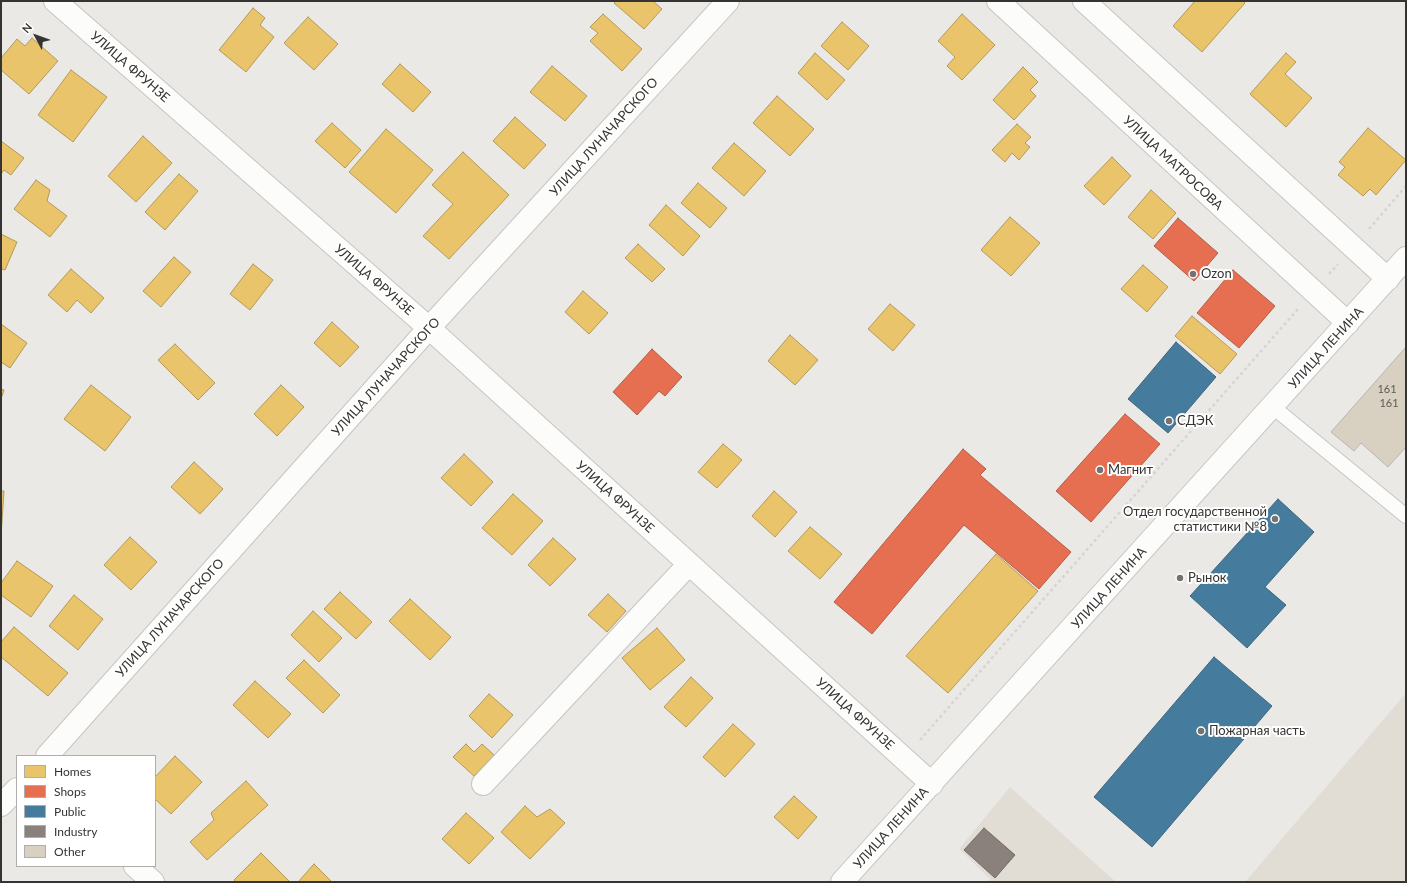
<!DOCTYPE html>
<meta charset="utf-8">
<style>
body{margin:0}
#map{position:relative;width:1407px;height:883px;overflow:hidden;background:#ebe9e5;font-family:Lato,sans-serif}
canvas{display:block}
.frame{position:absolute;inset:0;border:2px solid #363432;pointer-events:none}
.legend{position:absolute;left:16px;top:755px;width:140px;height:112px;box-sizing:border-box;background:#fff;border:1px solid #afaead;margin:0;padding:5px 7px;list-style:none;font-size:12px;color:#363432}
.legend li{display:flex;align-items:center;gap:8px;height:20px}
.legend b{width:20px;border:1px solid #afaead}
.north{position:absolute;left:16px;top:16px;width:40px;height:40px;-webkit-text-stroke:3px #fff;paint-order:stroke;rotate:311deg;font-size:11px;font-weight:700;line-height:16px;text-align:center;color:#363432}
.north::after{content:'';display:block;margin:auto;width:14px;height:18px;background:#363432;clip-path:polygon(50% 0,100% 100%,50% 72%,0 100%)}
</style>
<div id="map">
<canvas width="1407" height="883"></canvas>
<div class="frame"></div>
<ul class="legend">
<li><b style="height:11px;background:#e9c46a"></b>Homes</li>
<li><b style="height:11px;background:#e76f51"></b>Shops</li>
<li><b style="height:11px;background:#457b9d"></b>Public</li>
<li><b style="height:11px;background:#8a817c"></b>Industry</li>
<li><b style="height:11px;background:#d8d0c0"></b>Other</li>
</ul>
<div class="north">N</div>
</div>
<script>
const ctx = document.querySelector('canvas').getContext('2d');
ctx.lineJoin = 'round';
function fillPath(path, color) {
  ctx.fillStyle = color;
  ctx.fill(path, 'evenodd');
}
function toPath(rows) {
  const path = new Path2D();
  for (const r of rows) {
    path.moveTo(r[0], r[1]);
    for (let i = 2; i < r.length; i += 2) path.lineTo(r[i], r[i + 1]);
  }
  return path;
}
function stroke(path, color, width, dash) {
  ctx.strokeStyle = color;
  ctx.lineWidth = width;
  ctx.lineCap = dash ? 'butt' : 'round';
  ctx.setLineDash(dash || []);
  ctx.stroke(path);
}
function label(font, color, halo, rows, align = 'center') {
  ctx.font = font + ' Lato,sans-serif';
  ctx.lineWidth = 4;
  ctx.setLineDash([]);
  ctx.textBaseline = 'middle';
  ctx.strokeStyle = halo;
  ctx.fillStyle = color;
  for (const [text, x, y, turn = 0] of rows) {
    ctx.save();
    ctx.translate(x, y);
    ctx.rotate((+turn || 0) * Math.PI / 180);
    ctx.textAlign = isNaN(turn) ? turn : align;
    if (halo) ctx.strokeText(text, 0, 0);
    ctx.fillText(text, 0, 0);
    ctx.restore();
  }
}
const built = toPath([
 [1406,693,1406,882,1245,882],
 [1010,787,1116,882,989,882,990,879,959,849]
]);
const homes = toPath([
 [616,1,653,1,662,9,644,29,614,3,616,1],
 [1195,1,1243,1,1245,3,1202,52,1173,26,1195,1],
 [253,8,265,18,260,25,274,37,246,72,219,50,253,8],
 [603,14,642,49,622,71,590,41,598,33,590,27,603,14],
 [962,14,995,45,962,80,947,66,955,57,938,41,962,14],
 [308,17,338,44,314,70,284,43,308,17],
 [842,22,869,46,848,70,821,46,842,22],
 [32,38,58,61,29,94,1,70,1,58,17,39,25,46,32,38],
 [815,53,845,80,827,100,798,73,815,53],
 [1286,53,1296,62,1285,74,1312,98,1286,127,1250,94,1286,53],
 [400,64,431,92,413,112,382,84,400,64],
 [552,66,587,96,565,121,530,92,552,66],
 [1023,67,1038,82,1030,90,1036,96,1014,120,993,100,1023,67],
 [71,70,107,97,73,142,38,115,71,70],
 [777,96,814,129,790,156,753,123,777,96],
 [515,117,546,145,524,169,493,141,515,117],
 [332,123,361,150,345,168,315,141,332,123],
 [1017,124,1031,137,1025,143,1030,147,1019,160,1012,153,1005,162,992,150,1017,124],
 [1368,128,1406,160,1376,195,1370,189,1363,196,1338,175,1345,167,1339,162,1368,128],
 [386,129,433,170,396,213,349,172,386,129],
 [143,136,172,163,136,202,108,176,143,136],
 [1,141,24,158,11,175,4,170,1,174,1,141],
 [734,143,766,171,744,196,712,168,734,143],
 [463,152,509,195,449,259,423,236,453,204,432,185,463,152],
 [1112,157,1131,176,1104,205,1084,186,1112,157],
 [179,174,198,191,165,230,145,212,179,174],
 [36,180,50,190,47,201,67,216,50,237,14,209,36,180],
 [698,183,727,208,710,228,681,203,698,183],
 [1151,190,1176,213,1153,239,1128,217,1151,190],
 [666,205,700,236,683,256,649,225,666,205],
 [1010,217,1040,243,1011,276,981,250,1010,217],
 [1,234,17,242,5,270,1,269,1,234],
 [638,244,665,269,652,282,625,258,638,244],
 [174,257,191,272,161,307,143,291,174,257],
 [253,264,273,280,250,310,230,294,253,264],
 [1143,265,1168,287,1147,312,1121,289,1143,265],
 [71,269,104,298,91,313,77,300,67,312,48,295,71,269],
 [583,291,608,313,589,334,565,312,583,291],
 [890,304,915,325,893,351,868,329,890,304],
 [1192,316,1237,354,1220,374,1175,336,1192,316],
 [332,322,359,347,340,367,314,343,332,322],
 [1,324,27,343,10,368,1,362,1,324],
 [790,335,818,360,795,385,768,361,790,335],
 [175,344,215,383,198,400,158,360,175,344],
 [91,385,131,417,105,451,64,419,91,385],
 [281,385,304,407,277,436,254,414,281,385],
 [1,389,4,390,1,399,1,389],
 [723,444,742,460,717,488,698,472,723,444],
 [464,454,493,482,471,506,441,478,464,454],
 [194,462,223,489,200,514,171,487,194,462],
 [1,491,4,491,1,536,1,491],
 [774,491,797,512,775,537,752,516,774,491],
 [513,494,543,521,512,555,482,528,513,494],
 [810,527,842,554,820,579,788,551,810,527],
 [130,537,157,562,131,590,104,565,130,537],
 [553,538,576,559,550,586,528,565,553,538],
 [996,554,1038,591,948,693,906,656,996,554],
 [17,561,53,586,31,617,1,595,1,583,17,561],
 [340,592,372,622,356,639,324,609,340,592],
 [608,594,626,611,607,632,588,615,608,594],
 [74,595,103,619,78,650,49,626,74,595],
 [410,599,451,637,430,660,389,621,410,599],
 [313,611,342,638,319,662,291,635,313,611],
 [14,627,68,673,48,696,1,657,1,642,14,627],
 [657,628,685,660,650,690,622,658,657,628],
 [304,660,340,695,323,713,286,678,304,660],
 [691,677,713,698,686,727,664,707,691,677],
 [255,681,291,714,268,738,233,705,255,681],
 [489,694,513,715,492,738,469,716,489,694],
 [733,724,755,744,725,777,703,757,733,724],
 [466,744,474,752,482,744,494,755,474,776,453,757,466,744],
 [175,756,202,782,171,814,155,799,155,777,175,756],
 [246,781,268,805,207,860,190,842,214,820,211,813,246,781],
 [794,796,817,817,798,839,774,817,794,796],
 [525,806,537,817,550,809,565,823,530,859,501,832,525,806],
 [466,813,494,838,469,864,442,839,466,813],
 [261,853,289,881,288,882,236,882,234,880,261,853],
 [314,864,331,881,330,882,298,882,314,864]
]);
const shops = toPath([
 [1178,218,1218,253,1194,281,1154,246,1178,218],
 [1233,270,1275,306,1239,348,1197,313,1233,270],
 [652,349,682,377,665,396,659,391,637,415,613,392,652,349],
 [1125,414,1160,444,1091,522,1056,491,1125,414],
 [963,449,986,469,980,475,1071,552,1039,589,964,525,872,634,834,602,963,449]
]);
const public = toPath([
 [1176,342,1216,377,1168,433,1128,399,1176,342],
 [1278,499,1314,532,1265,587,1286,605,1247,648,1190,596,1278,499],
 [1214,657,1272,706,1152,847,1094,797,1214,657]
]);
const industry = toPath([
 [984,828,1015,855,995,878,964,850,984,828]
]);
const building = toPath([
 [1406,347,1406,447,1388,467,1361,443,1354,451,1331,432,1406,347]
]);
const path = toPath([
 [1369,229,1406,186],
 [1329,274,1338,264],
 [920,740,1298,309]
]);
const service = toPath([
 [1273,407,1406,516]
]);
const minor = toPath([
 [55,1,429,328,932,784],
 [998,1,1348,323],
 [1084,1,1388,279],
 [483,784,689,564],
 [135,866,153,882]
]);
const secondary = toPath([
 [47,756,429,328,728,1],
 [1,805,17,789],
 [842,882,1406,258]
]);
const markers = [
 [1193,274,4,"#757371"],
 [1169,421,4,"#757371"],
 [1100,470,4,"#757371"],
 [1275,519,4,"#757371"],
 [1180,578,4,"#757371"],
 [1201,731,4,"#757371"]
];
const numberNames = [
 ["161",1387,389],
 ["161",1389,403]
];
const streetNames = [
 ["УЛИЦА ФРУНЗЕ",130,67,41],
 ["УЛИЦА ЛУНАЧАРСКОГО",604,137,-48],
 ["УЛИЦА МАТРОСОВА",1173,163,43],
 ["УЛИЦА ФРУНЗЕ",374,280,41],
 ["УЛИЦА ЛЕНИНА",1326,348,-48],
 ["УЛИЦА ЛУНАЧАРСКОГО",386,377,-48],
 ["УЛИЦА ФРУНЗЕ",615,497,42],
 ["УЛИЦА ЛЕНИНА",1109,588,-48],
 ["УЛИЦА ЛУНАЧАРСКОГО",170,618,-48],
 ["УЛИЦА ФРУНЗЕ",855,714,42],
 ["УЛИЦА ЛЕНИНА",891,828,-48]
];
const poiNames = [
 ["Ozon",1201,274],
 ["СДЭК",1177,421],
 ["Магнит",1108,470],
 ["Отдел государственной",1267,512,"right"],
 ["статистики №8",1267,527,"right"],
 ["Рынок",1188,578],
 ["Пожарная часть",1209,731]
];
fillPath(built, '#e2ddd4');
fillPath(homes, '#e9c46a');
stroke(homes, '#b39959', 1);
fillPath(shops, '#e76f51');
stroke(shops, '#b25d48', 1);
fillPath(public, '#457b9d');
stroke(public, '#40667d', 1);
fillPath(industry, '#8a817c');
stroke(industry, '#716a66', 1);
fillPath(building, '#d8d0c0');
stroke(building, '#b6b5b2', 1);
stroke(service, '#c6c5c2', 16);
stroke(minor, '#c6c5c2', 24);
stroke(secondary, '#c6c5c2', 24);
stroke(path, '#d6d5d4', 2.5, [3, 3]);
stroke(service, '#fcfcfb', 14);
stroke(minor, '#fcfcfb', 22);
stroke(secondary, '#fcfcfb', 22);
for (const [x, y, r, color] of markers) {
  const dot = new Path2D();
  dot.arc(x, y, r, 0, 2 * Math.PI);
  ctx.fillStyle = color;
  ctx.fill(dot);
  stroke(dot, '#fff', 1.5);
}
label('11px', '#5e5b56', null, numberNames);
label('13px', '#363432', '#fff', streetNames);
label('13px', '#363432', '#fff', poiNames, 'left');
</script>
